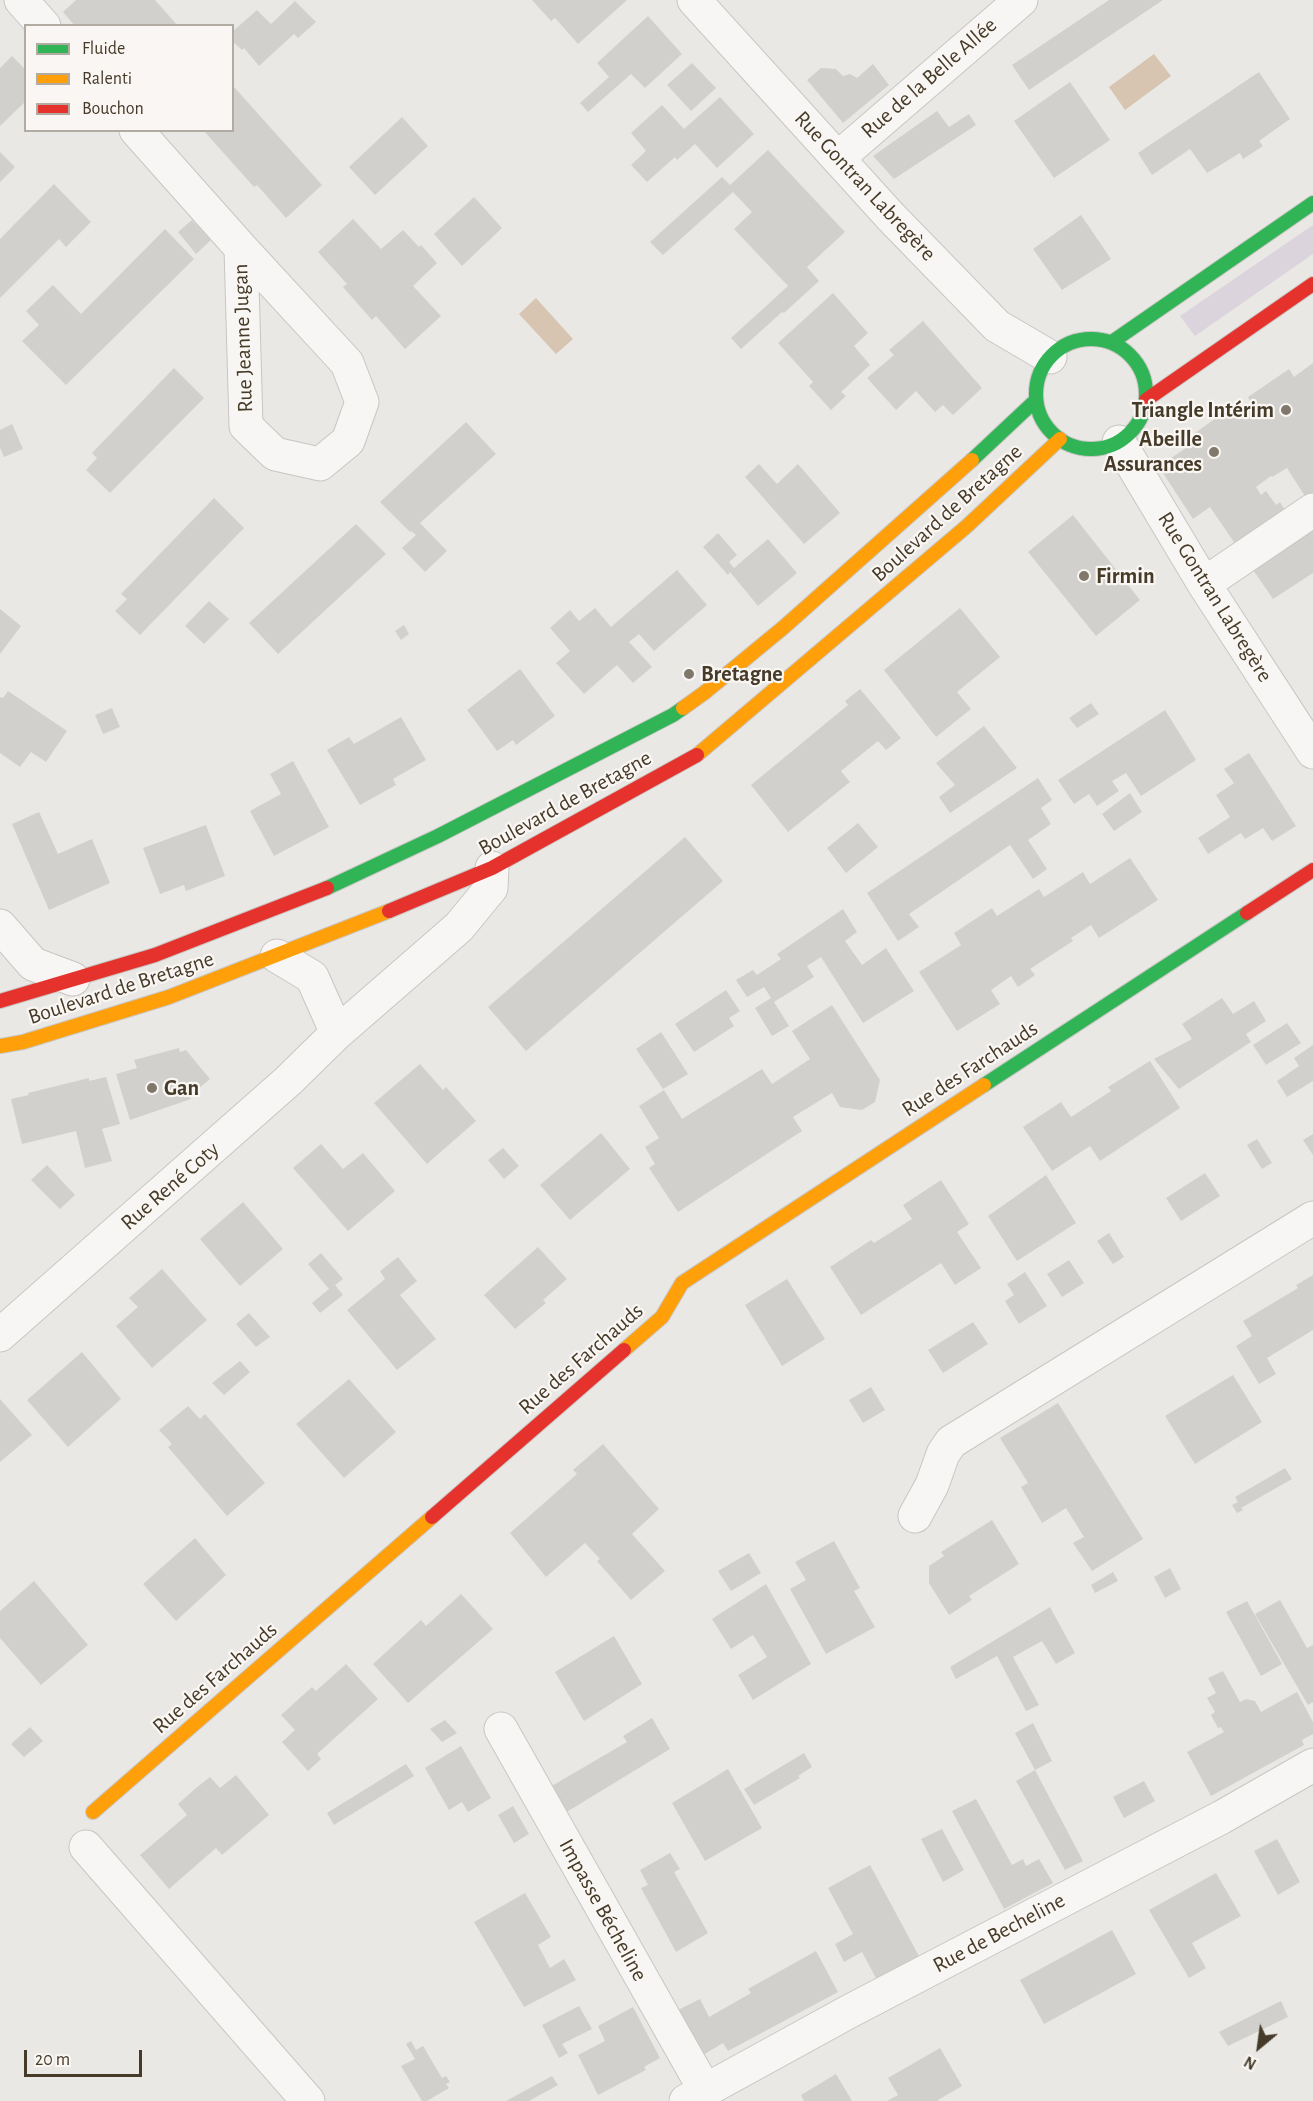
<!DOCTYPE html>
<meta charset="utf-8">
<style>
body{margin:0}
#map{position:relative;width:1313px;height:2101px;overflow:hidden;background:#eae8e5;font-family:"Alegreya Sans",sans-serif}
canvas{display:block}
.legend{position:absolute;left:24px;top:24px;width:210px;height:108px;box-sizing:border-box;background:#f9f6f3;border:2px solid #b1aba2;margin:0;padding:8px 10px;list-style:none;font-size:18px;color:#463b29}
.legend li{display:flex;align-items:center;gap:12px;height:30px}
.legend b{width:30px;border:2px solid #b1aba2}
.north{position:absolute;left:1229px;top:2017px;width:60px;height:60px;-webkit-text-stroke:4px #f9f6f3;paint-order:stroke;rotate:209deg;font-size:16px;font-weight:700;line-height:24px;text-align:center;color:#463b29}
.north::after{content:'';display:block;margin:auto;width:21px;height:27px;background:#463b29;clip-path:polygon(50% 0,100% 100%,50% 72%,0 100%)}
.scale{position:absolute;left:24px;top:2050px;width:118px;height:27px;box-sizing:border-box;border:3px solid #463b29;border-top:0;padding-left:8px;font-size:18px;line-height:21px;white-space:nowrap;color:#463b29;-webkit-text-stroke:4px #f9f6f3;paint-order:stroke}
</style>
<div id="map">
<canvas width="1313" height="2101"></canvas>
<ul class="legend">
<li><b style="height:8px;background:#30b455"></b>Fluide</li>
<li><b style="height:8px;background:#ff9f0a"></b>Ralenti</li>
<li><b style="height:8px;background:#e5322d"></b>Bouchon</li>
</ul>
<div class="north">N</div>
<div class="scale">20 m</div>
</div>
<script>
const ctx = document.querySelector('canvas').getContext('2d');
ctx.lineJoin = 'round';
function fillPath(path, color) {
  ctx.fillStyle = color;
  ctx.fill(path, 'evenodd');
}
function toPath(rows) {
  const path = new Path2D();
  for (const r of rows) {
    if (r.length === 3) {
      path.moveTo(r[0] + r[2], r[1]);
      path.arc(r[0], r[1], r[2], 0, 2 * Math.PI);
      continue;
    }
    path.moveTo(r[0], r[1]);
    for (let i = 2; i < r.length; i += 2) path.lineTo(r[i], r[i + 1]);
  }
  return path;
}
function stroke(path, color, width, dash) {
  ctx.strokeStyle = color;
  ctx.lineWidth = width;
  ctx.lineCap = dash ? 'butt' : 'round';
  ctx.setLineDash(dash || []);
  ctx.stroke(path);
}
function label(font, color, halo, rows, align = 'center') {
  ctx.font = font + ' "Alegreya Sans",sans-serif';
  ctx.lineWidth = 4.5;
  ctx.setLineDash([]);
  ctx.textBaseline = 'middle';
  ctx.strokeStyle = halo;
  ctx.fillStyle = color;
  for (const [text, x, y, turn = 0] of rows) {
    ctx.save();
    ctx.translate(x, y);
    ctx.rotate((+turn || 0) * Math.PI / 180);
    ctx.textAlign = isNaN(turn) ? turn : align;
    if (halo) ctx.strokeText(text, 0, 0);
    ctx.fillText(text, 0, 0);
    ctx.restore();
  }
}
const green = toPath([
 [1313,225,1313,254,1195,336,1180,316]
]);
const water = toPath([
 [1154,54,1171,76,1125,110,1109,87],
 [536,298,573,339,556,354,519,314]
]);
const building = toPath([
 [76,0,155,0,178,26,108,26,107,24,105,26,75,26,63,12],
 [532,0,627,0,578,44,555,18,551,21],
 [1109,0,1163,0,1029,90,1012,65],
 [295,1,316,22,298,38,294,34,259,66,244,48,242,50,232,41,232,32,257,10,271,24],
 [648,16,682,54,645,88,631,74,588,112,580,103,609,77,597,63],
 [12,56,26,70,26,101,0,126,0,68],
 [692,63,716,88,691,111,667,85],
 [873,64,889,85,843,123,807,80,821,68,836,69,843,76,850,74,857,78],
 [1259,72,1290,119,1259,141,1263,146,1243,159,1240,153,1207,173,1190,149,1152,175,1138,153],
 [1070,82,1110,140,1054,178,1014,121],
 [234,87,322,185,286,218,257,185,254,187,203,130,232,130],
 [720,97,754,134,717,168,695,144,677,160,675,157,647,182,631,165,646,151,631,133,662,105,684,129],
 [937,111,949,127,969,114,976,125,894,179,873,156],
 [402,117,428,146,375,195,349,167],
 [768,150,845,232,807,267,819,281,784,313,782,312,741,349,731,338,788,286,734,229,752,212,733,192,663,255,650,242,722,177,730,185],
 [0,152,15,167,0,182],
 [54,184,91,222,66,247,59,239,0,298,0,239],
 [474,197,502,228,462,266,434,234],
 [1081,215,1111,259,1062,290,1033,249],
 [353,219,381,249,403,230,419,247,421,245,437,263,413,286,441,316,405,349,376,316,372,320,343,287,347,284,318,252],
 [192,220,211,240,196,254,178,232],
 [165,229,194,259,66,385,22,341,39,325,26,311,53,285,81,314],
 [833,293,868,333,854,346,870,365,841,392,846,396,831,410,809,386,813,382,778,343],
 [923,321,982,388,953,415,943,405,935,412,916,391,896,410,867,378,894,355,889,350],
 [1313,363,1313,498,1308,501,1287,468,1272,477,1271,476,1256,487,1261,495,1266,491,1276,505,1280,502,1288,515,1238,548,1210,507,1193,519,1161,470,1162,464,1189,446,1185,440,1226,411,1231,418,1252,405,1248,397,1289,369,1294,377],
 [174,368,204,398,110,493,86,470,97,458,92,453],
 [466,422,496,454,420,523,447,551,425,572,402,548,416,535,411,531,410,532,380,502],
 [12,424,23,449,4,457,0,448,0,430],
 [759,464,777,484,798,464,840,513,804,544,745,477],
 [214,498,244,528,140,635,115,611,127,599,121,594],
 [1073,515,1140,600,1096,636,1028,552],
 [1313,522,1313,573,1273,599,1249,564],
 [356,524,386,554,278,654,249,623],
 [718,533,737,555,729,562,734,568,768,539,797,573,758,606,730,572,728,575,703,547],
 [677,570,707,605,654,651,639,634,629,642,652,667,633,683,617,665,584,694,556,663,570,651,550,628,570,610,579,621,595,608,611,627],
 [209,601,229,619,204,644,185,626],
 [960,608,1000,657,957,692,971,709,936,737,884,670],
 [0,609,21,626,0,654],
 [404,625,409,634,401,640,395,631],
 [520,669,555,716,516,745,513,740,497,751,467,710],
 [860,689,901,738,886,750,878,741,841,771,850,782,788,832,751,785,848,705,845,701],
 [8,691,67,731,46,762,31,752,20,767,0,753,0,697,3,698],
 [1091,703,1099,714,1077,728,1069,718],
 [112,708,120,727,103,734,95,715],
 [1165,710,1196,760,1141,796,1126,773,1112,781,1119,791,1097,806,1089,794,1074,804,1058,780],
 [401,717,426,760,393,779,396,785,360,805,327,750,349,737,354,744],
 [984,726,1017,768,950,813,939,797,955,785,936,763],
 [1249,753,1296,826,1272,841,1263,828,1245,839,1241,833,1208,854,1198,838,1230,817,1216,795,1234,783,1224,769],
 [293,761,329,827,274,856,250,811,281,794,270,774],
 [1038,778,1052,800,1041,808,1051,824,1028,840,1047,869,1033,879,1010,845,909,914,919,927,898,941,867,893],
 [1130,793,1142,812,1114,831,1102,814],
 [39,812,58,854,92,839,110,883,49,910,12,824],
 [858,823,878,847,846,873,827,848],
 [206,825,225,876,186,891,184,885,160,894,143,848],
 [685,837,723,881,526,1051,488,1007],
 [1130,858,1158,900,1099,938,1091,925,1071,938,1073,941,1030,969,1035,975,1018,987,1011,976,991,990,1000,1004,957,1031,919,972,961,945,954,933,992,908,997,916,1039,889,1044,897,1083,872,1090,884],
 [843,909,857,932,845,941,862,965,886,948,914,991,863,1023,821,957,807,966,814,977,774,1002,789,1026,772,1036,755,1008,771,998,764,987,747,997,736,980,753,970,757,975,781,959,777,954],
 [726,990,740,1011,729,1018,734,1026,694,1052,675,1024],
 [1222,998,1233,1014,1254,1001,1266,1021,1246,1034,1251,1042,1179,1089,1154,1059,1192,1039,1182,1024],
 [832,1005,880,1080,875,1102,862,1110,840,1107,832,1093,793,1117,802,1131,678,1212,649,1168,655,1164,645,1147,659,1138,639,1106,664,1090,682,1119,762,1069,772,1084,810,1059,792,1031],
 [1287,1023,1301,1043,1266,1065,1253,1045],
 [661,1032,688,1074,663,1089,636,1049],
 [1313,1045,1313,1081,1287,1097,1277,1081,1299,1066,1294,1058],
 [179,1048,180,1052,186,1050,210,1079,190,1096,191,1099,130,1120,116,1074,137,1068,134,1060],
 [1150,1061,1180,1108,1100,1161,1090,1146,1052,1171,1023,1127,1061,1102,1071,1117,1111,1091,1108,1087],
 [420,1064,443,1090,446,1087,476,1121,427,1164,374,1103],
 [106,1077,120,1124,102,1129,112,1161,85,1168,76,1131,22,1144,11,1099,29,1095,28,1093,89,1078,89,1081],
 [601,1133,630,1169,570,1220,540,1185],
 [1313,1134,1313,1155,1303,1140],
 [1257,1139,1272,1163,1262,1169,1247,1145],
 [321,1144,343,1169,363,1153,395,1191,348,1231,293,1168],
 [503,1148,519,1166,504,1179,488,1160],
 [47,1165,75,1195,60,1209,31,1180],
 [1205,1173,1220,1196,1181,1221,1166,1198],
 [1046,1175,1076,1223,1017,1261,988,1216],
 [941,1180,969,1224,957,1232,981,1268,955,1285,941,1263,861,1315,830,1267,871,1240,874,1243,912,1219,903,1205],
 [243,1202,283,1249,240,1286,200,1239],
 [1109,1233,1124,1257,1113,1264,1097,1241],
 [538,1247,567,1279,543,1300,546,1303,515,1329,484,1295],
 [321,1253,343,1279,335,1285,343,1295,320,1313,312,1303,329,1289,308,1264],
 [398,1257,417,1281,400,1295,436,1339,397,1370,347,1310,385,1279,380,1271],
 [1069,1260,1084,1283,1062,1297,1047,1274],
 [162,1269,207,1320,152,1368,116,1326,138,1307,129,1298],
 [1025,1272,1047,1306,1019,1324,1005,1301,1014,1295,1007,1284],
 [1313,1275,1313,1330,1267,1358,1276,1374,1259,1384,1236,1346,1252,1336,1243,1321,1298,1288,1296,1285],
 [787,1279,825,1339,782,1366,745,1305],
 [249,1313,270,1337,256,1347,236,1324],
 [973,1322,988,1344,943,1373,928,1350],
 [82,1352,121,1399,68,1447,27,1400],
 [240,1361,250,1372,224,1395,212,1383],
 [1233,1375,1262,1422,1195,1464,1165,1416],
 [349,1379,396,1432,344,1478,296,1424],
 [871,1387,885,1410,863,1423,849,1400],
 [0,1399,32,1435,0,1462],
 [1058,1403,1143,1539,1092,1571,1073,1543,1084,1537,1066,1508,1042,1523,1021,1487,1028,1483,1000,1438],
 [188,1406,200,1419,205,1414,265,1483,227,1516,168,1447,172,1444,159,1430],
 [603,1444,659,1509,632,1534,665,1571,631,1600,597,1561,600,1559,585,1543,546,1577,510,1533,577,1474,573,1470],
 [1285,1468,1292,1479,1241,1508,1243,1510,1237,1513,1232,1505,1238,1502,1235,1497],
 [992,1520,1019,1564,969,1596,972,1600,949,1615,929,1583,929,1566,944,1556,941,1552],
 [195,1538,226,1575,176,1621,143,1584],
 [834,1541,860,1588,854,1591,875,1627,826,1654,790,1589,806,1580,795,1562],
 [749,1553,761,1573,731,1591,718,1571],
 [1170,1568,1181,1589,1165,1598,1154,1577],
 [1113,1572,1118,1581,1095,1593,1091,1585],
 [34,1581,88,1645,41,1685,0,1638,0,1611],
 [766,1584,811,1664,753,1700,738,1675,767,1657,753,1635,731,1649,712,1619],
 [461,1594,493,1629,408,1703,373,1664,421,1620,426,1626],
 [1280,1600,1307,1648,1313,1645,1313,1702,1308,1705,1255,1614],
 [1247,1601,1282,1664,1261,1676,1226,1612],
 [1050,1607,1075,1653,1056,1664,1042,1641,1013,1657,1039,1705,1026,1711,997,1656,956,1679,950,1667],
 [614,1636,642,1684,584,1721,555,1672],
 [346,1664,378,1699,317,1754,321,1759,308,1771,282,1742,295,1730,281,1715,312,1687,316,1691],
 [1223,1671,1240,1702,1246,1699,1255,1701,1261,1712,1297,1692,1313,1722,1313,1734,1302,1740,1304,1745,1211,1796,1187,1752,1224,1732,1221,1727,1218,1728,1211,1715,1215,1712,1207,1698,1216,1693,1208,1678],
 [652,1718,670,1749,565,1813,550,1787,627,1742,623,1736],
 [445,1720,457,1733,442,1742,430,1729],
 [1033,1723,1052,1761,1035,1770,1015,1733],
 [30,1727,43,1741,24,1757,11,1744],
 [461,1746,491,1798,468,1812,462,1802,449,1810,425,1768],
 [804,1753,812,1767,798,1776,800,1778,754,1805,744,1789],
 [406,1764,414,1776,334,1825,327,1813],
 [728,1769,762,1828,705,1861,672,1803],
 [1035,1770,1083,1861,1065,1870,1016,1781],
 [236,1775,269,1815,222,1855,216,1848,169,1889,140,1855,187,1815,178,1804,196,1788,210,1777,220,1788],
 [1144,1781,1155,1801,1124,1818,1113,1797],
 [976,1799,1012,1865,1023,1859,1026,1866,1039,1859,1053,1883,1004,1909,952,1811],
 [513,1806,529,1834,514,1843,498,1815],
 [942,1829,964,1870,943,1882,921,1839],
 [1277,1839,1300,1882,1278,1895,1254,1851],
 [670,1853,680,1869,674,1872,708,1933,676,1952,641,1888,648,1885,640,1870],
 [870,1865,920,1958,877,1980,862,1952,844,1962,835,1944,853,1934,828,1888],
 [1216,1873,1241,1916,1192,1943,1206,1968,1189,1978,1149,1910],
 [525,1893,551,1937,538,1945,550,1968,564,1959,576,1980,524,2007,474,1922],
 [1112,1930,1136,1974,1044,2024,1020,1980],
 [816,1951,838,1992,728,2051,723,2043,703,2055,678,2010,700,1999,709,2017,751,1993,748,1989],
 [1281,2001,1288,2017,1228,2046,1219,2032],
 [579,2006,592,2029,562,2044,568,2053,559,2058,542,2025],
 [633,2007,660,2058,644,2067,646,2070,598,2095,578,2055,605,2041,598,2026],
 [411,2041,416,2050,423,2046,442,2078,446,2076,450,2082,446,2084,449,2088,427,2101,422,2101,401,2066,415,2059,406,2044],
 [940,2048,962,2086,938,2100,939,2101,887,2101,898,2095,888,2078],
 [836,2074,852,2101,804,2101,801,2095],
 [552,2076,558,2085,529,2101,506,2101]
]);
const street = toPath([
 [21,0,44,26],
 [694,0,891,217,997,326,1050,357],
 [136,130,241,248,347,363,362,402,348,441,320,464,275,454,246,426,241,248],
 [838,158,1021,0],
 [1119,442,1204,584,1313,752],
 [1204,584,1313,510],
 [0,926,33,964,73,979],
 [277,956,312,977,337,1033],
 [0,1335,288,1081,337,1033,459,927,491,888,492,868],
 [915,1516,932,1485,943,1454,951,1442,1313,1218],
 [501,1729,705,2090],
 [86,1847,308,2101],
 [686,2101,850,2011,1222,1817,1313,1765]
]);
const fast = toPath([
 [1091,394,55],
 [1112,342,1313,203],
 [972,460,1036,400],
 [327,888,438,836,673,715,683,708],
 [984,1085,1247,913]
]);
const slow = toPath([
 [683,708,704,693,784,627,972,460],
 [697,755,967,526,1060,439],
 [0,1046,23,1042,169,997,389,911],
 [624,1350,662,1317,682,1283,984,1085],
 [93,1812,432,1517]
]);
const jam = toPath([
 [1146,400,1313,284],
 [389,911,492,868,697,755],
 [1247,913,1313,870],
 [0,1001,155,955,327,888],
 [432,1517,624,1350]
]);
const markers = [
 [1286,410,6,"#7f786b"],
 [1214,452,6,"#7f786b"],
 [1084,576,6,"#7f786b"],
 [689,674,6,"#7f786b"],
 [152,1088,6,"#7f786b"]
];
const streetNames = [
 ["Rue de la Belle Allée",929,78,-41],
 ["Rue Gontran Labregère",865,186,47],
 ["Rue Jeanne Jugan",243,338,-92],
 ["Boulevard de Bretagne",947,513,-42],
 ["Rue Gontran Labregère",1215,597,58],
 ["Boulevard de Bretagne",565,803,-29],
 ["Boulevard de Bretagne",121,988,-18],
 ["Rue des Farchauds",970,1069,-33],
 ["Rue René Coty",170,1186,-41],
 ["Rue des Farchauds",581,1359,-41],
 ["Rue des Farchauds",215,1678,-41],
 ["Impasse Bécheline",603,1910,61],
 ["Rue de Becheline",999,1933,-28]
];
const poiNames = [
 ["Triangle Intérim",1274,410,"right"],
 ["Abeille",1202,439,"right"],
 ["Assurances",1202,464,"right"],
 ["Firmin",1096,576],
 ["Bretagne",701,674],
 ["Gan",164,1088]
];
fillPath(green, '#dcd4dd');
fillPath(water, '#d7c4b1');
fillPath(building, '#d2d0cd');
stroke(street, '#c8c6c3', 35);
stroke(fast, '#c8c6c3', 16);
stroke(slow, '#c8c6c3', 16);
stroke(jam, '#c8c6c3', 16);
stroke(street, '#f7f6f4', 33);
stroke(fast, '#30b455', 14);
stroke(slow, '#ff9f0a', 14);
stroke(jam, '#e5322d', 14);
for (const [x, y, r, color] of markers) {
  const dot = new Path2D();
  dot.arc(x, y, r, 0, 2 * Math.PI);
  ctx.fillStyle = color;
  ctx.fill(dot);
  stroke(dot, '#f9f6f3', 2);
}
label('22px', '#463b29', '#f9f6f3', streetNames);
label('bold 22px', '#463b29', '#f9f6f3', poiNames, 'left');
</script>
